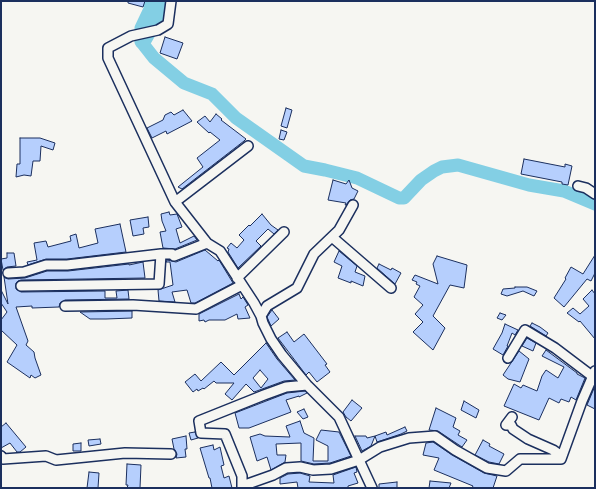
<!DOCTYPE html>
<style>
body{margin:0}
#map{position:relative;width:596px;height:489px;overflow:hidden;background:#f6f6f2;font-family:"Balsamiq Sans",sans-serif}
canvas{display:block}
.frame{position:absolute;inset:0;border:2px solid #1b2f5e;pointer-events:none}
</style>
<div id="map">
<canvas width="596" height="489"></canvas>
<div class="frame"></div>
</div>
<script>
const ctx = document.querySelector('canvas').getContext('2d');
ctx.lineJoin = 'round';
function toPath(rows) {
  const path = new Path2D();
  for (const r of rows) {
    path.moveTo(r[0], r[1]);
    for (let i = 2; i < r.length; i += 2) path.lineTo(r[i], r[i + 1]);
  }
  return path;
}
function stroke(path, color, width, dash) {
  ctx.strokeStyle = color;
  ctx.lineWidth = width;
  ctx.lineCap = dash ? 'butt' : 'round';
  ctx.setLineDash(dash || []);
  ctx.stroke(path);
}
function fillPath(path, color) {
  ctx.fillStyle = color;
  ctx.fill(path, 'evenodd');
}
const river = toPath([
 [162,1,155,23,143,44,154,58,184,83,212,94,236,118,304,166,325,170,357,178,399,198,404,198,421,180,434,171,442,167,458,165,529,185,564,191,595,204],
 [143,44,141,42,141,28,150,9,150,1]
]);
const building = toPath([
 [128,1,145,1,143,7,128,3,128,1],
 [165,37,183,43,177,59,160,53,165,37],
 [286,108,292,110,287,128,281,126,286,108],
 [183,110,192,121,167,134,166,131,152,138,147,128,163,120,165,115,171,112,174,115,183,110],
 [216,114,222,119,221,120,246,139,244,141,182,189,178,187,203,167,197,158,220,140,210,132,209,133,197,122,205,116,210,122,216,114],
 [281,130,287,132,284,140,279,139,281,130],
 [20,138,40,138,55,143,53,150,41,146,40,161,33,161,31,176,24,175,16,177,17,164,20,164,20,138],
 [524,159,565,167,565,164,572,166,568,185,562,184,562,182,521,174,524,159],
 [333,180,346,184,349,180,352,188,358,191,354,199,350,200,346,205,345,205,346,203,328,200,333,180],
 [169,212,170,215,177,214,182,227,176,229,180,243,194,236,197,240,175,249,163,248,160,232,166,231,162,221,161,214,169,212],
 [262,214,271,225,278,230,274,234,268,229,256,241,261,246,238,268,228,252,229,249,227,248,231,243,237,248,244,240,239,235,249,225,250,226,262,214],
 [148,217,149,227,143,228,144,234,133,236,130,220,148,217],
 [120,224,126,252,67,259,46,259,28,265,27,262,37,260,34,243,46,241,48,247,71,241,70,236,76,234,79,248,98,243,95,229,120,224],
 [205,250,218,261,219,260,233,283,195,303,191,303,187,290,172,292,175,302,159,301,158,290,173,285,170,262,166,262,167,260,176,262,205,250],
 [339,251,357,266,355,272,365,276,363,286,351,281,351,283,338,278,342,266,334,262,339,251],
 [7,253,14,253,16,266,7,267,3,270,1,259,7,258,7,253],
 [595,255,595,273,591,281,587,279,564,307,554,298,566,279,565,278,571,267,583,274,595,255],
 [437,256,467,265,464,288,450,285,433,316,445,328,433,350,413,332,423,322,415,314,423,305,414,297,420,286,416,284,417,282,412,280,415,275,438,284,433,264,437,256],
 [143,262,145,278,21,280,18,281,16,283,16,289,21,292,105,291,105,298,117,298,116,291,128,290,129,299,65,300,60,303,59,307,32,308,32,306,16,307,28,341,26,345,34,352,35,358,41,375,35,378,31,375,30,378,7,362,17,345,1,330,1,320,7,312,1,303,1,290,8,304,4,277,8,279,25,278,47,271,68,271,129,264,129,265,143,262],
 [379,264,391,270,392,268,401,273,395,284,377,268,379,264],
 [515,287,527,287,537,291,534,296,523,291,507,296,501,294,503,289,515,288,515,287],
 [592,290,595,294,595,339,580,321,579,322,567,313,573,308,580,314,589,306,583,299,592,290],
 [239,294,241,299,243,297,248,305,245,307,250,318,238,319,237,314,225,320,209,320,205,322,204,320,199,321,199,314,239,294],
 [272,310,279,319,271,326,267,317,272,310],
 [132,311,132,318,106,319,90,319,80,312,132,311],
 [500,313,506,315,502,320,497,318,500,313],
 [532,323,540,327,548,333,546,336,530,326,532,323],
 [505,324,518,330,515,335,512,333,507,346,508,346,503,355,493,349,502,333,505,324],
 [287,332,294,342,304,334,327,364,325,365,330,372,317,382,309,372,306,375,278,338,287,332],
 [527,338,536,343,533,351,522,346,527,338],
 [266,343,277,359,295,380,284,381,254,392,246,384,232,400,225,394,234,383,216,383,214,381,204,389,203,388,198,391,197,389,193,392,185,382,195,374,201,381,221,362,234,375,266,343],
 [260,370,268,379,261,388,253,378,260,370],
 [546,350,577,373,577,374,585,378,576,400,571,397,569,402,561,399,559,403,549,398,539,420,504,406,514,384,521,388,523,385,537,391,542,376,546,370,558,378,564,367,542,356,546,350],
 [519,351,529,359,520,382,508,379,503,375,519,351],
 [595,386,595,409,587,405,595,386],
 [305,391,307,393,299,397,299,396,286,400,291,412,249,428,239,428,235,413,287,393,305,391],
 [352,400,362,408,351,421,346,417,343,412,352,400],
 [464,401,479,410,476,418,461,410,464,401],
 [436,408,456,418,453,427,460,431,458,435,467,440,462,447,438,431,429,430,436,408],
 [304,409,308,417,303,419,297,412,304,409],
 [300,421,304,433,314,438,313,461,328,461,328,446,316,440,321,430,339,432,351,456,330,463,314,464,301,461,301,443,276,444,277,455,286,455,285,462,271,470,267,457,257,461,250,437,260,434,265,436,290,437,286,426,300,421],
 [6,423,26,447,20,452,17,452,10,443,1,448,1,427,6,423],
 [405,427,407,431,401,434,377,442,375,436,386,432,387,435,405,427],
 [195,432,198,438,191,440,189,433,195,432],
 [186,436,187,449,185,449,186,457,176,458,177,454,174,449,172,439,186,436],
 [355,436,366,436,367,438,375,436,371,446,362,451,355,436],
 [100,439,101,444,89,446,88,440,100,439],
 [483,440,490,444,489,446,504,454,499,464,489,462,475,455,483,440],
 [433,442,452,455,484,473,497,476,493,488,472,488,473,486,434,470,439,458,423,455,426,443,433,442],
 [81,443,81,451,73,451,73,444,81,443],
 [213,445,214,450,220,447,224,465,221,466,224,478,229,476,232,488,212,488,210,478,209,478,200,448,213,445],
 [127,464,141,465,140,488,127,488,128,485,126,485,127,464],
 [356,467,357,472,354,473,358,483,348,486,348,488,298,488,297,482,280,484,280,478,288,474,300,473,310,476,309,482,334,483,333,475,356,467],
 [89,472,99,473,98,488,87,488,89,472],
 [430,481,451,483,449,488,429,488,430,481],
 [397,482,397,488,379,488,379,484,397,482]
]);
const street = toPath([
 [171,1,168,24,158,30,131,36,108,48,108,58,175,202,207,243,220,251,254,303,261,316,263,323,271,339,282,355,307,385,339,417,372,488],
 [578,186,586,188,595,194],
 [175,202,248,146],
 [332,237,391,288],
 [8,273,24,272,46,265,67,265,161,254,172,254,174,256,207,243],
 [237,278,284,232],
 [21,286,159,284,161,254],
 [65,306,133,305,196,309,242,285],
 [261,316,267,306,297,288,314,254,339,230,353,205],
 [508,358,525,330,555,348,592,376],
 [512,417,506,425,511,425,513,429,528,439,553,450,560,455],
 [1,456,3,459,46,456,56,460,125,453,171,454],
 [242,486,273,475,286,468,300,467,313,470,331,469,359,460,380,447,409,438,435,436,455,450,487,468,506,471,520,459,561,459,582,401,595,371],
 [242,488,242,476,225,434,201,433,199,421,264,395,286,387,307,385]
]);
stroke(river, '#83cfe4', 13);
fillPath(building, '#b6cffd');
stroke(building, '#1b2f5e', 1);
stroke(street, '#1b2f5e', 12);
stroke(street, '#f6f6f2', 9);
</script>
